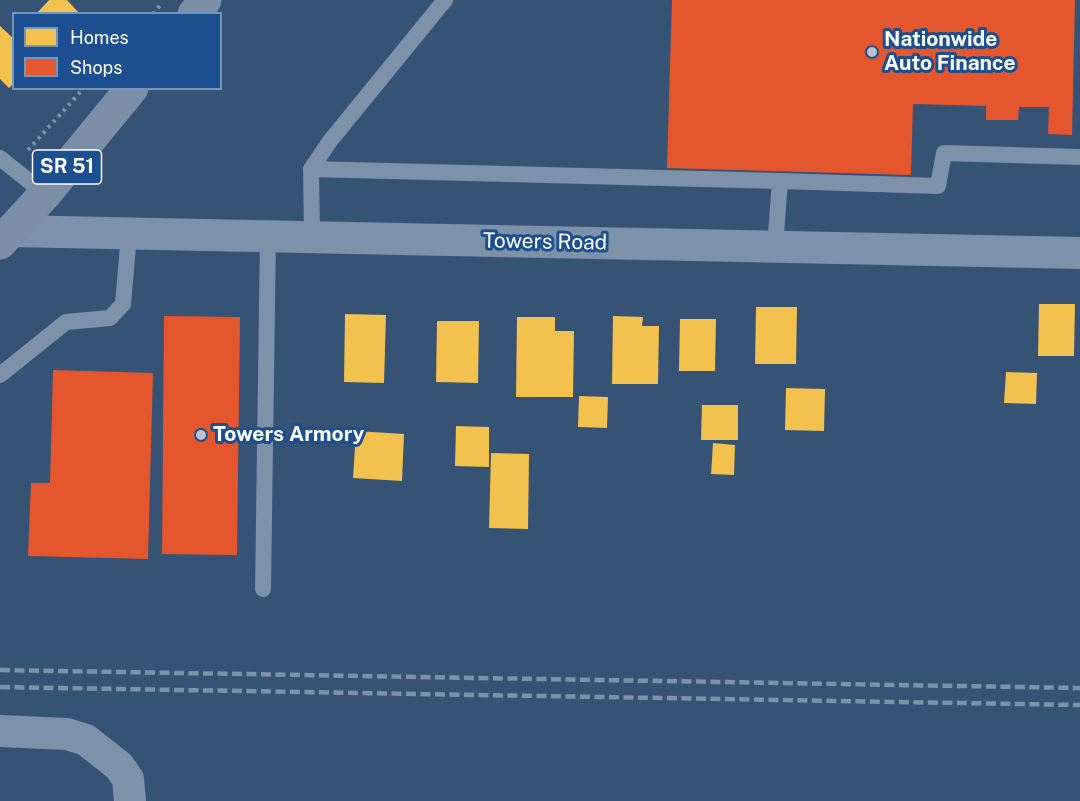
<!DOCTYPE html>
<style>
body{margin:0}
#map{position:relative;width:1080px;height:801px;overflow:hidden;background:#365274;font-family:"Public Sans",sans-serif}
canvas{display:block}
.legend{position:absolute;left:12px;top:12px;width:210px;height:78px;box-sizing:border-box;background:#1b4f8f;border:2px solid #7695bc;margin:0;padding:8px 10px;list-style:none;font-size:18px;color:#fff}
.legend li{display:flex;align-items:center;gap:12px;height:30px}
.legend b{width:30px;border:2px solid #7695bc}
</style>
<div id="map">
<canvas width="1080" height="801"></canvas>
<ul class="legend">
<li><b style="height:16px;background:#f2c14e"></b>Homes</li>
<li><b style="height:16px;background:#e4572e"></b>Shops</li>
</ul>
</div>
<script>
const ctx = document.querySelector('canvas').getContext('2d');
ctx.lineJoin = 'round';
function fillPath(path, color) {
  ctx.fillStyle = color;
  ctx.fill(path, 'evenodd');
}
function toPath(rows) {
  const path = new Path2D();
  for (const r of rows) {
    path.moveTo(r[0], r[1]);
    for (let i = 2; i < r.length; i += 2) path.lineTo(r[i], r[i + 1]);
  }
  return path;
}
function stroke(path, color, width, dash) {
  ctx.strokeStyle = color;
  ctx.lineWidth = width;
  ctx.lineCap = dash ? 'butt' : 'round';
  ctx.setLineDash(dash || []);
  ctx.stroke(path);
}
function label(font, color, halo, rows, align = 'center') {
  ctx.font = font + ' "Public Sans",sans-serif';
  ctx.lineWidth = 6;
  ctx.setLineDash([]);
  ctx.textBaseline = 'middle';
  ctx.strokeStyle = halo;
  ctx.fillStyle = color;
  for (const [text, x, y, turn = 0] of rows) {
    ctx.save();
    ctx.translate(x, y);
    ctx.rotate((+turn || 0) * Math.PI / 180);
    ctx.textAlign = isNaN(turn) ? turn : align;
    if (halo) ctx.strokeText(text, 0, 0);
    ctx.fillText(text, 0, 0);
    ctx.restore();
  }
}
const homes = toPath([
 [49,0,67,0,80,14,36,14],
 [0,26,14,39,14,83,9,88,0,79],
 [1039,304,1075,304,1074,356,1038,356],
 [756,307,797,307,796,364,755,364],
 [345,314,386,315,384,383,344,382],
 [613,316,643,317,642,326,659,326,658,384,612,384],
 [517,317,555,317,555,331,574,331,573,397,516,397],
 [680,319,716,319,715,371,679,371],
 [437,321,479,321,478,383,436,382],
 [1006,372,1037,373,1036,404,1004,403],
 [786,388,825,389,824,431,785,430],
 [579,396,608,397,607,428,578,427],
 [702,405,738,405,738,440,701,440],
 [456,426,489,427,489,467,455,466],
 [356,431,404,434,402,481,353,478],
 [713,443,735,445,734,475,711,474],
 [491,453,529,454,528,529,489,528]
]);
const shops = toPath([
 [672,0,1075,0,1072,135,1048,134,1049,107,1019,107,1018,120,986,120,986,106,913,104,911,175,667,168],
 [164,316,240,317,237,555,162,554],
 [53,370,153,373,148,559,28,556,31,483,50,483]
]);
const path = toPath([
 [153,14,162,3],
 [28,150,84,88]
]);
const lane = toPath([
 [445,0,330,141,311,169,780,181],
 [0,158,45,194],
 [311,169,312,237],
 [775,247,780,181,938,186,944,153,1080,157],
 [0,375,66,322,110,318,123,304,129,234],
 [263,589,268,236]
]);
const street = toPath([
 [11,231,1080,253],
 [0,731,67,734,86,740,119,766,128,779,130,801]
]);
const primary = toPath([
 [194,14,205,0],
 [0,243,45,194,132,88]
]);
const rail = toPath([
 [0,670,1080,688],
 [0,687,1080,705]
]);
const markers = [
 [872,52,6,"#b9c2ce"],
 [201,435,6,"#b9c2ce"]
];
const shields = [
 [67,167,69]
];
const shieldNames = [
 ["SR 51",67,167]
];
const poiNames = [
 ["Nationwide",884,40],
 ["Auto Finance",884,64],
 ["Towers Armory",213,435]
];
const streetNames = [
 ["Towers Road",545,242,1]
];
fillPath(homes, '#f2c14e');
fillPath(shops, '#e4572e');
stroke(path, '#7d92a8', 4, [3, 4.5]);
stroke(lane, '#7d92a8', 16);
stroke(street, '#7d92a8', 32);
stroke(primary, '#7d8ea7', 33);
stroke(rail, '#7e92a7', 4.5, [10, 4.5]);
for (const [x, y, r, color] of markers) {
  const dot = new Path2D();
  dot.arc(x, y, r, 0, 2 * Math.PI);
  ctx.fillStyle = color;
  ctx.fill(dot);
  stroke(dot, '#1b4f8f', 2);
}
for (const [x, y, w] of shields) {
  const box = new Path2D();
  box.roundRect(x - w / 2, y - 17, w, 34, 4.5);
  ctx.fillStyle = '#1b4f8f';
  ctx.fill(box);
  stroke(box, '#fff', 1.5);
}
label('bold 20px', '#fff', null, shieldNames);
label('bold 21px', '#fff', '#1b4f8f', poiNames, 'left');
label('21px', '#fff', '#1b4f8f', streetNames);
</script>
